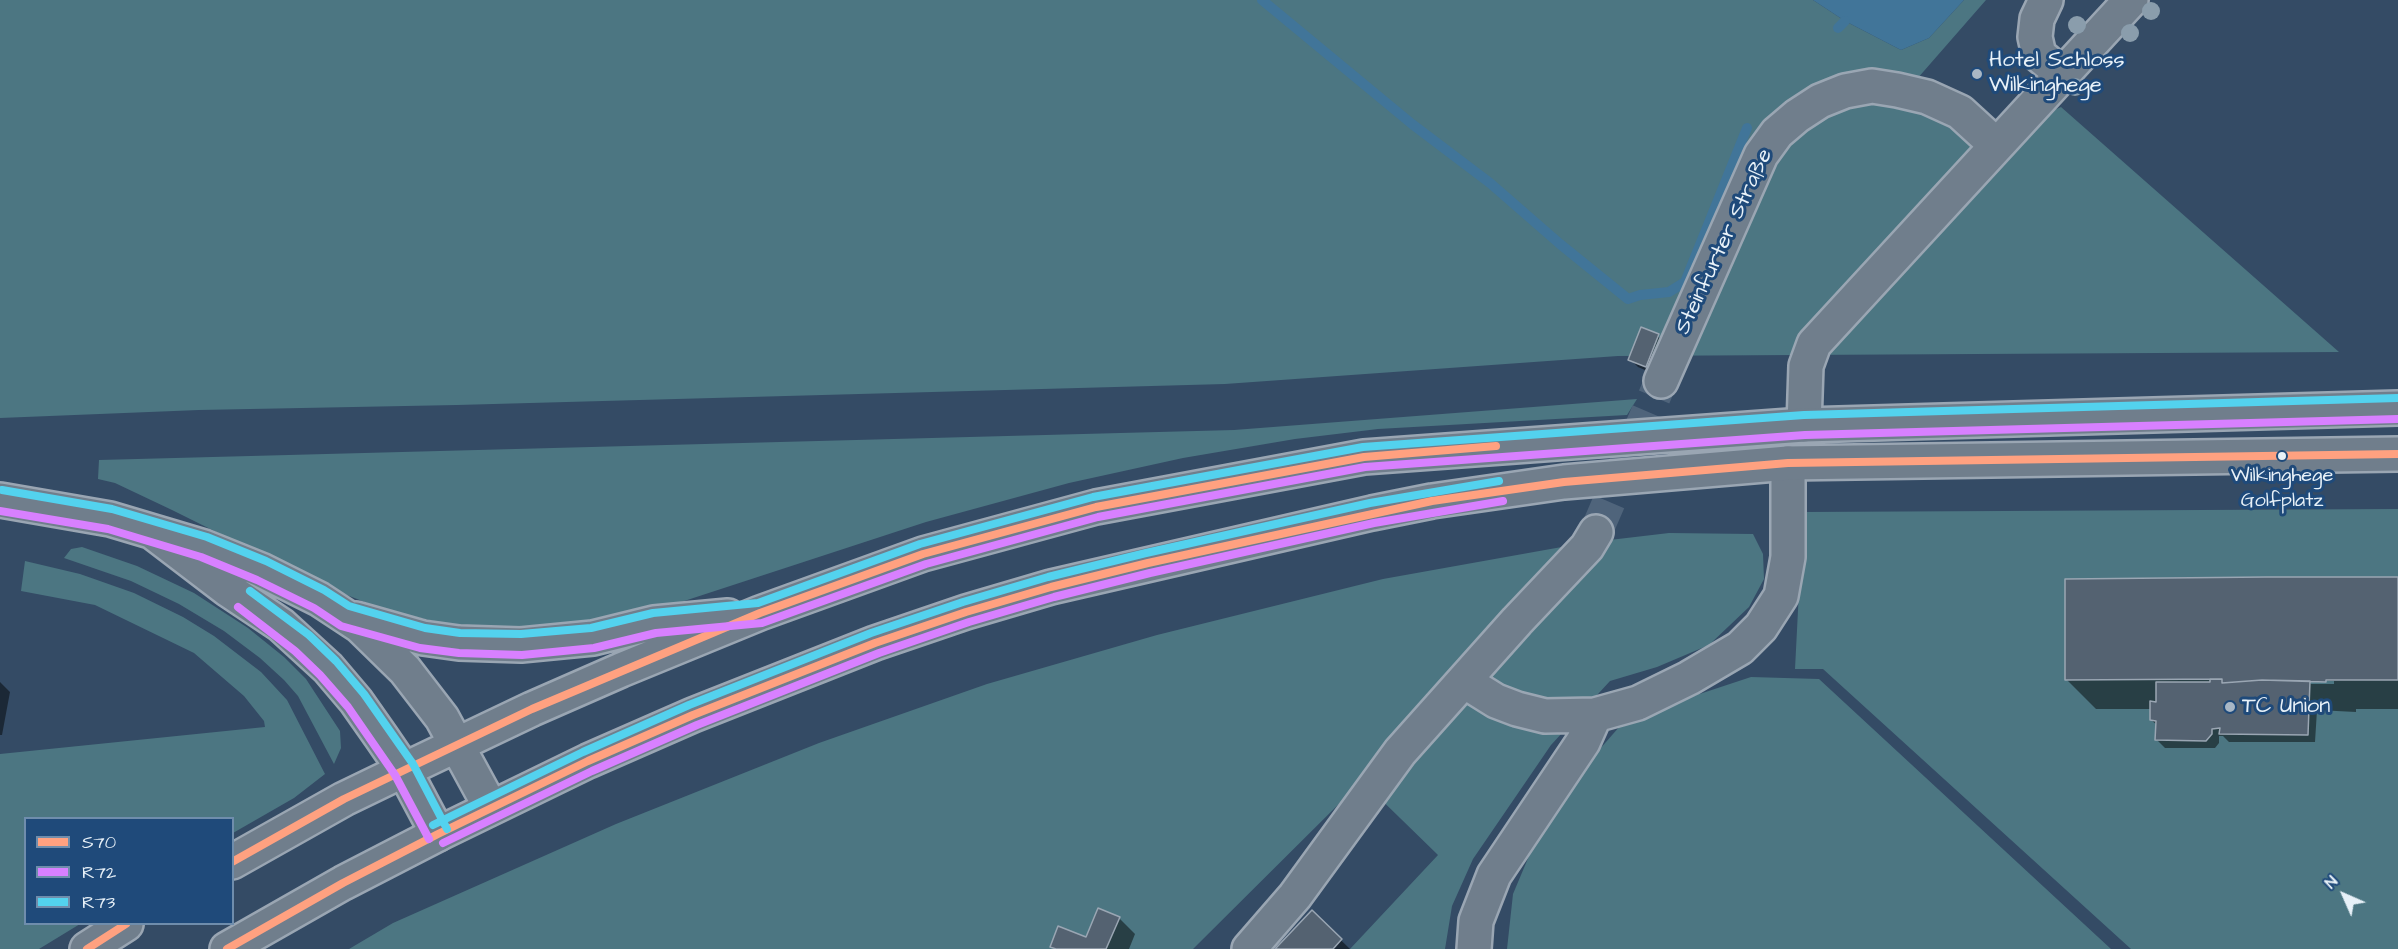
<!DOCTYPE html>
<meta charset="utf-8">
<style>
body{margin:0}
#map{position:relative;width:2398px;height:949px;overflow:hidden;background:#344b65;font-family:"Architects Daughter",sans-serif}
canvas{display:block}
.legend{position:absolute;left:24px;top:817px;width:210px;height:108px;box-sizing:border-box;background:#1f4a7a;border:2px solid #6f8dac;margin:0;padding:8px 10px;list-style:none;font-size:18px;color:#e8f1f8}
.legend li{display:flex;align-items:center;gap:12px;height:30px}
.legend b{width:30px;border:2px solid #6f8dac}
.north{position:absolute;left:2314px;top:865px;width:60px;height:60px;-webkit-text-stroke:4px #1f4a7a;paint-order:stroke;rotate:315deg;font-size:16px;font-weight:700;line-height:24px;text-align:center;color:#e8f1f8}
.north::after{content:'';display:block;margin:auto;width:21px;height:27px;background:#e8f1f8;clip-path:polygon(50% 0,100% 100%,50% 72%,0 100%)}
</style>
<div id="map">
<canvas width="2398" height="949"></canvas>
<ul class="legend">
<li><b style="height:8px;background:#ffa180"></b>S70</li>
<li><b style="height:8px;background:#d880ff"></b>R72</li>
<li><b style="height:8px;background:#53d2ee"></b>R73</li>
</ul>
<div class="north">N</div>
</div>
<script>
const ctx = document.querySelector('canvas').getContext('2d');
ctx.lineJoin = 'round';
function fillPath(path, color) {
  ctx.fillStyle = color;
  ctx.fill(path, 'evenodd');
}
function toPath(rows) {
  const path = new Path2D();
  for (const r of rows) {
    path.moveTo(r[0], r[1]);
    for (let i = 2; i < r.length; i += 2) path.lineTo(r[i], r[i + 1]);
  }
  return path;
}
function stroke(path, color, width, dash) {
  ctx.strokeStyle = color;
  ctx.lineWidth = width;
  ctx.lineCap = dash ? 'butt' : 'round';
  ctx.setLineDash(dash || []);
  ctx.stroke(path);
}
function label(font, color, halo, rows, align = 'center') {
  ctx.font = font + ' "Architects Daughter",sans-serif';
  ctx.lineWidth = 6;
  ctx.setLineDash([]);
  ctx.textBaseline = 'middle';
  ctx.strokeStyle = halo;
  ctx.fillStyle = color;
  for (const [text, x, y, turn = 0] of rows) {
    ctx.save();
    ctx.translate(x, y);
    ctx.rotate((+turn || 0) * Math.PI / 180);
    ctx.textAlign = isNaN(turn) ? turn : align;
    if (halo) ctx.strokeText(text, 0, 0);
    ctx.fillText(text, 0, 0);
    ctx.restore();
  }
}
const green = toPath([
 [0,0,1813,0,1845,21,1901,50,1929,38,1964,0,1986,0,1910,87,1998,135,2061,107,2339,352,1618,356,1225,384,457,405,199,410,0,418],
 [1637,399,1627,415,1378,429,1295,439,1183,458,1069,483,926,522,675,604,624,618,542,629,460,627,385,610,329,588,172,510,115,483,98,479,99,460,1234,430],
 [2398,509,2398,949,2131,949,1823,669,1795,669,1803,512],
 [1669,533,1753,534,1763,554,1764,579,1749,607,1709,645,1657,667,1610,681,1551,745,1473,859,1452,906,1445,949,1350,949,1438,855,1362,781,1193,949,349,949,393,923,616,824,819,743,987,684,1157,635,1383,579,1584,543],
 [82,547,137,566,194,593,248,628,284,657,306,679,340,731,341,748,334,764,298,696,284,680,260,658,224,631,179,604,131,581,64,558,71,549],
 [25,561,80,574,134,593,183,617,214,636,261,672,287,700,325,774,294,798,233,833,232,818,26,818,26,924,80,924,39,949,0,949,0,754,265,727,264,721,244,696,194,653,95,605,21,591],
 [1751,677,1819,679,2111,949,1507,949,1513,894,1550,806,1627,718]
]);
const water = toPath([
 [1813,0,1964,0,1929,38,1901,50,1845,21]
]);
const shadow = toPath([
 [1658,336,1666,344,1654,374,1638,367,1630,359],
 [2398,579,2398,709,2356,709,2356,712,2317,710,2315,742,2229,742,2223,736,2219,736,2219,743,2215,748,2165,748,2157,740,2157,725,2151,720,2152,709,2096,709,2066,679],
 [2308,681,2334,681,2334,684,2311,684],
 [0,682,10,692,2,735,0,735],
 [1312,912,1350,949,1277,949],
 [1119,918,1135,934,1129,949,1055,949,1052,946,1087,939]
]);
const stream = toPath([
 [1262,0,1412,124,1490,183,1560,244,1628,299,1640,295,1669,292,1685,282,1747,128],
 [1838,28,1845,21]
]);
const building = toPath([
 [1641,327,1659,334,1646,367,1628,360,1641,327],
 [2266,577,2398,577,2398,680,2326,680,2326,682,2262,680,2222,683,2222,679,2065,680,2065,579,2266,577],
 [2210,679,2222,679,2222,683,2262,680,2310,681,2308,735,2219,734,2220,728,2212,729,2212,734,2206,741,2155,740,2156,721,2150,720,2150,701,2156,702,2156,682,2210,682,2210,679],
 [1098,908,1120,917,1106,949,1056,949,1050,947,1058,926,1086,937,1098,908],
 [1312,910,1342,939,1333,949,1275,949,1312,910]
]);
const minorTunnel = toPath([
 [1596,532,1661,381]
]);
const minor = toPath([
 [2046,0,2037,19,2035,37,2039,55,2062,74],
 [1661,381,1761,155,1777,133,1797,116,1820,101,1845,91,1872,86,1897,90,1927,97,1960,112,1996,145],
 [1804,425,1806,366,1814,344,2131,0],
 [1464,681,1496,701,1517,709,1545,716,1595,715,1638,703,1689,678,1740,648,1761,627,1781,596,1788,557,1788,463],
 [1249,949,1295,896,1400,752,1517,621,1587,547,1596,532],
 [1474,949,1476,921,1494,875,1583,742,1595,715]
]);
const major = toPath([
 [0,500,110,519,204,547,261,570,319,599,360,626,405,670,442,718,491,808],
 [155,534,227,589,281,625,328,668,356,701,382,738,404,770,438,834,588,761,693,715,875,643,966,612,1051,587,1372,513,1432,501,1564,482,1788,463,2398,454],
 [356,619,423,638,459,643,521,645,593,638,654,623,728,616],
 [404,770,532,709,621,670,760,613,923,554,1096,507,1364,457,1804,425,2398,408]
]);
const highway = toPath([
 [232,862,344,799,404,770],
 [87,949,126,924],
 [227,949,343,883,438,834]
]);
const bus1 = toPath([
 [232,862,344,799,532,709,760,613,923,554,1096,507,1364,457,1496,446],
 [87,949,126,924],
 [227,949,343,883,438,834,588,761,693,715,875,643,966,612,1051,587,1148,563,1432,501,1564,482,1788,463,2398,454]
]);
const bus2 = toPath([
 [0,511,108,529,201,557,257,580,314,608,341,626,420,648,459,653,522,655,594,648,656,633,762,623,926,564,1098,517,1365,467,1805,435,2398,419],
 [238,607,295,651,320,675,348,707,395,775,429,839],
 [443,843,592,771,697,725,879,653,969,622,1054,597,1150,573,1374,523,1503,501]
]);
const bus3 = toPath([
 [2,490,112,509,207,537,266,561,324,590,349,606,425,628,460,633,521,634,591,628,653,613,758,603,920,544,1093,497,1363,447,1804,415,2398,398],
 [250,591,309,635,336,661,364,694,413,764,447,829],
 [433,825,583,752,689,705,871,633,963,602,1048,577,1146,553,1370,503,1499,481]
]);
const trees = [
 [2151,11],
 [2077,25],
 [2130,33],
 [2075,87]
];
const markers = [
 [1977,74,6,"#a9b7c5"],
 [2282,456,5,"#e8f1f8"],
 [2230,707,6,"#a9b7c5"]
];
const busNames = [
 ["Wilkinghege",2282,477],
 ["Golfplatz",2282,502]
];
const poiNames = [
 ["Hotel Schloss",1989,61],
 ["Wilkinghege",1989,86],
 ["TC Union",2242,707]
];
const streetNames = [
 ["Steinfurter Straße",1725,242,-65]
];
fillPath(green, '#4c7682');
fillPath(water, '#417599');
fillPath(shadow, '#0007');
stroke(stream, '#417599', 10);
fillPath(building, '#546271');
stroke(building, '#9aa6b3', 1.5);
stroke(minorTunnel, '#4f647b', 33, [33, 16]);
stroke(minor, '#9aa6b3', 38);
stroke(major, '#9aa6b3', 38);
stroke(highway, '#9aa6b3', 38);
stroke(minor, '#707e8c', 33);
stroke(major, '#707e8c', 33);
stroke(highway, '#707e8c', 33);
stroke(bus1, '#ffa180', 8);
stroke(bus2, '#d880ff', 8);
stroke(bus3, '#53d2ee', 8);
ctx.fillStyle = '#8a9dac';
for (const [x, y] of trees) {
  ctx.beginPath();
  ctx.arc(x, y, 9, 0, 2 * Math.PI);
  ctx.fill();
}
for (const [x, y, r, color] of markers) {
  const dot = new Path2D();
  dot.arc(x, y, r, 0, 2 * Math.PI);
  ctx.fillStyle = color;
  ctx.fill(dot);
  stroke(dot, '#1f4a7a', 2);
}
label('20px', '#e8f1f8', '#1f4a7a', busNames);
label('22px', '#e8f1f8', '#1f4a7a', poiNames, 'left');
label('22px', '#e8f1f8', '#1f4a7a', streetNames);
</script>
